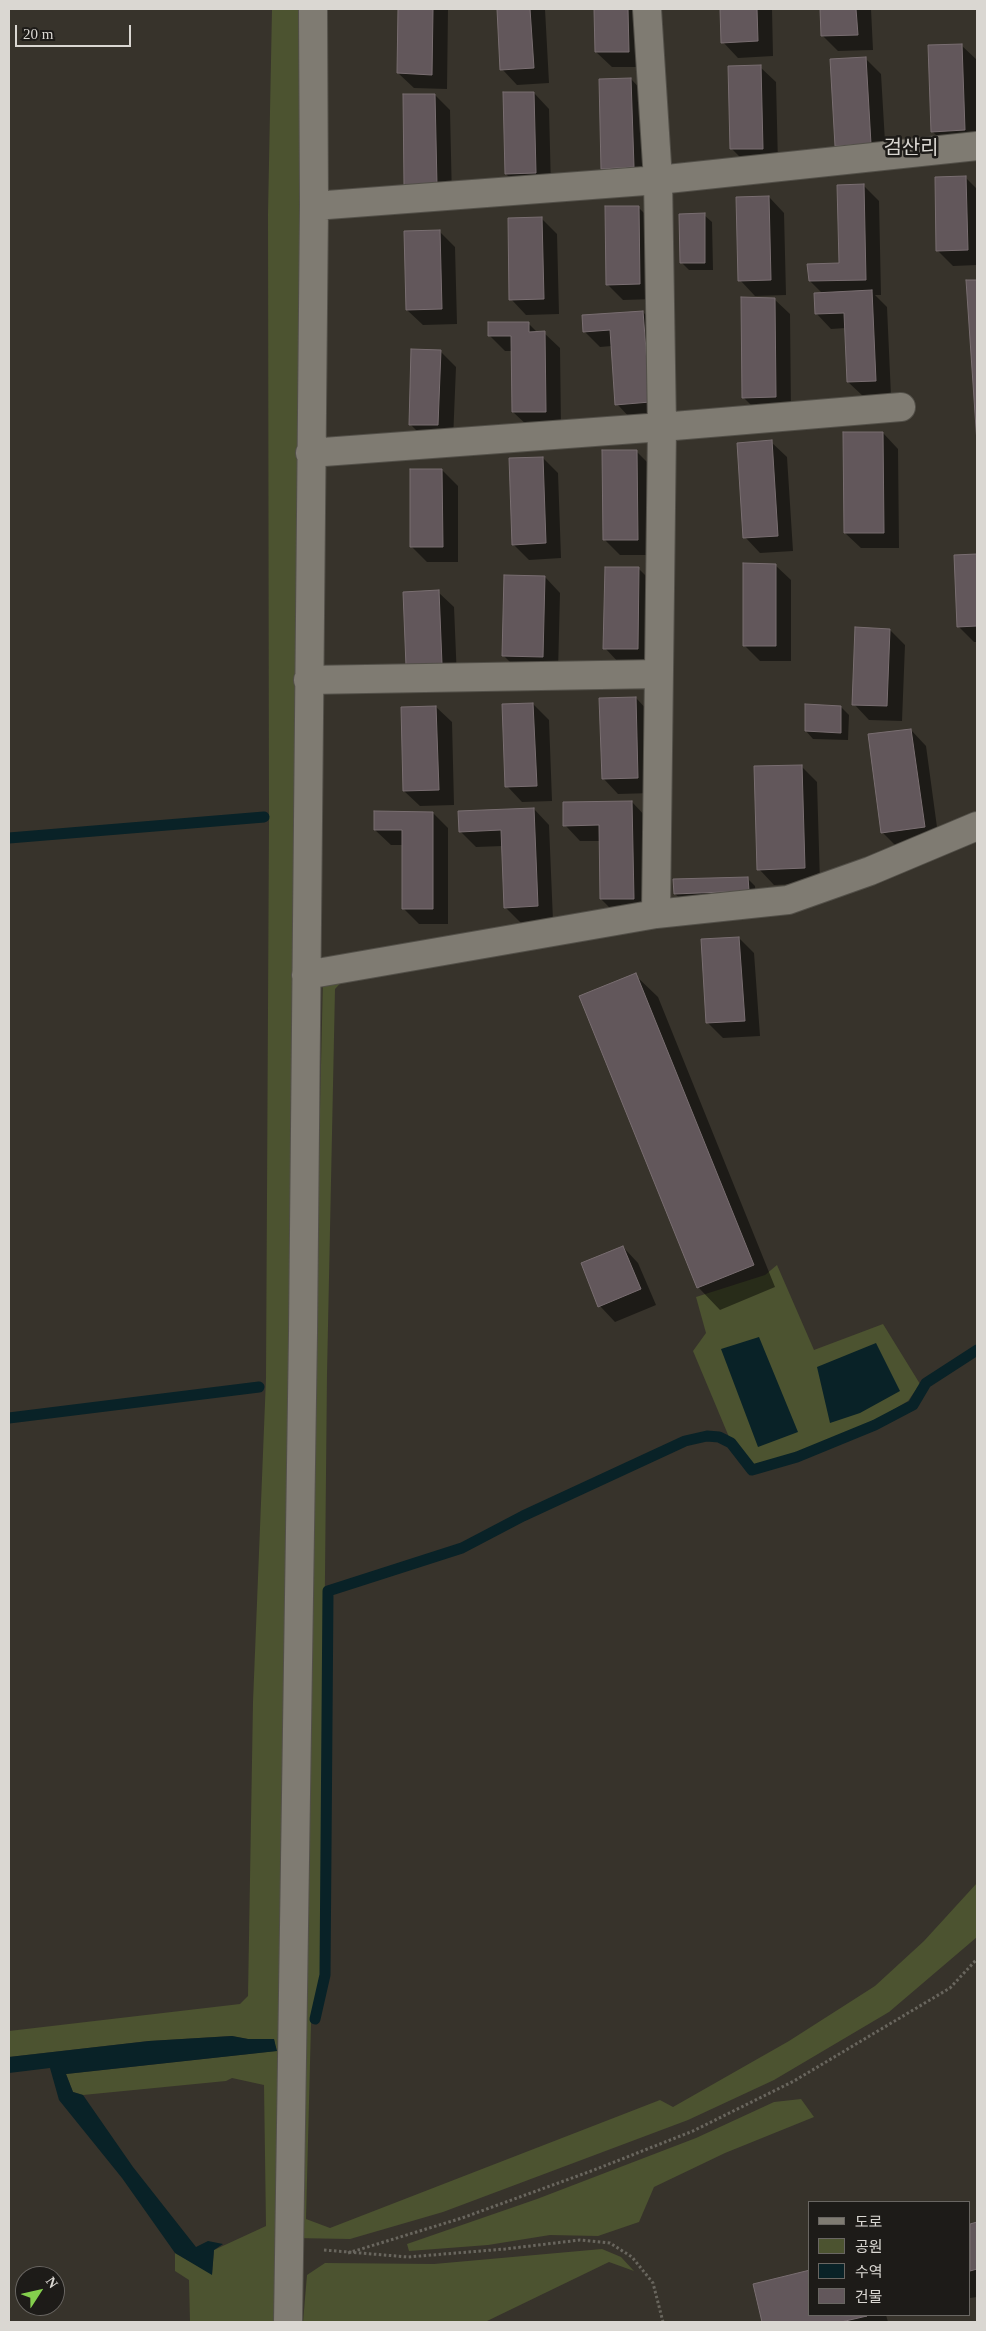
<!DOCTYPE html>
<meta charset="utf-8">
<style>
body{margin:0}
#map{position:relative;width:986px;height:2331px;overflow:hidden;background:#37332b;font-family:"Times New Roman","Noto Sans KR",serif}
canvas{display:block}
.frame{position:absolute;inset:0;border:10px solid #dad7d2;pointer-events:none}
.legend{position:absolute;left:808px;top:2201px;width:162px;height:115px;box-sizing:border-box;background:#1d1b18;border:1px solid #696662;margin:0;padding:6px 9px;list-style:none;font-size:15px;color:#dad7d2}
.legend li{display:flex;align-items:center;gap:10px;height:25px}
.legend b{width:25px;border:1px solid #696662}
.north{position:absolute;left:15px;top:2266px;width:50px;height:50px;box-sizing:border-box;background:#1d1b18;border:1px solid #696662;border-radius:50%;rotate:55deg;font-size:14px;font-weight:700;line-height:20px;text-align:center;color:#dad7d2}
.north::after{content:'';display:block;margin:auto;width:18px;height:22px;background:#84cf4d;clip-path:polygon(50% 0,100% 100%,50% 72%,0 100%)}
.scale{position:absolute;left:15px;top:25px;width:116px;height:22px;box-sizing:border-box;border:2px solid #dad7d2;border-top:0;padding-left:6px;font-size:15px;line-height:18px;white-space:nowrap;color:#dad7d2;-webkit-text-stroke:4px #1d1b18;paint-order:stroke}
</style>
<div id="map">
<canvas width="986" height="2331"></canvas>
<div class="frame"></div>
<ul class="legend">
<li><b style="height:6px;background:#7f7b72"></b>도로</li>
<li><b style="height:14px;background:#4c5330"></b>공원</li>
<li><b style="height:14px;background:#092227"></b>수역</li>
<li><b style="height:14px;background:#62575b"></b>건물</li>
</ul>
<div class="north">N</div>
<div class="scale">20 m</div>
</div>
<script>
const ctx = document.querySelector('canvas').getContext('2d');
ctx.lineJoin = 'round';
function fillPath(path, color) {
  ctx.fillStyle = color;
  ctx.fill(path, 'evenodd');
}
function toPath(rows) {
  const path = new Path2D();
  for (const r of rows) {
    path.moveTo(r[0], r[1]);
    for (let i = 2; i < r.length; i += 2) path.lineTo(r[i], r[i + 1]);
  }
  return path;
}
function stroke(path, color, width, dash) {
  ctx.strokeStyle = color;
  ctx.lineWidth = width;
  ctx.lineCap = dash ? 'butt' : 'round';
  ctx.setLineDash(dash || []);
  ctx.stroke(path);
}
function label(font, color, halo, rows, align = 'center') {
  ctx.font = font + ' "Times New Roman","Noto Sans KR",serif';
  ctx.lineWidth = 5;
  ctx.setLineDash([]);
  ctx.textBaseline = 'middle';
  ctx.strokeStyle = halo;
  ctx.fillStyle = color;
  for (const [text, x, y, turn = 0] of rows) {
    ctx.save();
    ctx.translate(x, y);
    ctx.rotate((+turn || 0) * Math.PI / 180);
    ctx.textAlign = isNaN(turn) ? turn : align;
    if (halo) ctx.strokeText(text, 0, 0);
    ctx.fillText(text, 0, 0);
    ctx.restore();
  }
}
const green = toPath([
 [272,9,303,9,281,2322,190,2322,189,2280,175,2271,175,2253,212,2274,214,2250,266,2226,264,2085,232,2078,226,2081,83,2095,73,2092,66,2074,276,2051,274,2039,248,2039,232,2036,149,2041,9,2057,9,2031,240,2004,248,1996,253,1702,266,1378,269,823,268,214],
 [348,975,335,989,327,1374,321,1976,311,2024,306,2219,330,2228,660,2100,673,2107,789,2041,875,1986,924,1941,977,1883,977,1937,889,2012,774,2080,688,2120,443,2212,350,2239,294,2238,323,978],
 [777,1265,814,1350,883,1324,920,1384,908,1401,868,1425,797,1453,752,1466,729,1437,693,1351,706,1333,696,1297,765,1275],
 [801,2099,814,2117,725,2153,654,2187,639,2222,598,2236,550,2235,488,2245,409,2251,407,2244,537,2199,696,2138,774,2102],
 [602,2249,621,2257,634,2271,609,2262,485,2322,303,2322,307,2275,325,2263,434,2264]
]);
const water = toPath([
 [759,1337,798,1432,758,1447,721,1349],
 [876,1343,900,1391,860,1413,830,1423,817,1367],
 [232,2036,248,2039,274,2039,277,2051,66,2074,73,2092,83,2095,133,2167,196,2247,208,2241,223,2244,214,2250,212,2275,175,2253,122,2178,59,2100,50,2068,9,2073,9,2057,149,2041]
]);
const shadow = toPath([
 [400,9,448,9,447,89,414,88,398,73],
 [498,9,545,9,549,83,517,85,502,69],
 [596,9,643,9,644,67,612,67,596,52],
 [721,9,772,9,773,56,738,58,723,42],
 [822,9,871,9,873,50,838,51,823,36],
 [961,45,977,60,977,146,948,147,932,131],
 [866,59,881,74,886,159,852,161,836,146],
 [760,67,776,82,778,164,747,164,732,149],
 [631,79,646,95,649,183,618,184,603,168],
 [534,93,549,109,551,188,521,189,506,174],
 [435,95,450,110,452,200,421,200,406,184],
 [965,177,977,189,977,265,953,266,937,250],
 [863,185,879,201,881,295,875,295,887,307,891,396,864,397,848,382,846,328,831,329,816,313,823,294,810,281,841,265],
 [769,197,784,213,786,295,755,296,740,280],
 [638,207,654,223,655,299,623,300,607,284],
 [704,215,712,222,713,270,689,270,681,262],
 [541,218,557,234,559,314,526,315,511,299],
 [440,232,455,247,457,324,423,325,407,310],
 [967,281,977,281,977,424],
 [774,299,790,314,791,412,759,413,743,397],
 [643,312,658,328,665,417,632,420,617,404,612,346,600,347,584,331],
 [528,323,538,333,544,333,560,348,561,427,529,427,513,412,512,351,505,351,489,335],
 [440,351,456,367,453,440,426,440,410,424],
 [883,433,898,449,899,548,861,548,845,533],
 [771,442,787,457,793,551,760,553,745,537],
 [636,451,652,467,653,555,620,555,605,540],
 [543,458,558,473,561,558,529,560,513,544],
 [442,470,458,486,458,562,427,562,412,547],
 [977,555,977,642,974,642,958,626,955,556],
 [775,565,791,580,791,661,760,661,744,645],
 [638,568,654,584,653,664,620,664,605,648],
 [545,577,560,593,558,672,519,671,503,655],
 [438,592,454,607,457,679,423,681],
 [890,630,905,645,902,721,869,720,854,704],
 [636,698,651,714,653,793,618,794,603,778],
 [533,704,549,720,552,801,522,802,507,786],
 [436,707,452,722,454,805,420,806,404,791],
 [841,707,849,715,848,740,813,739,806,731],
 [911,730,926,746,939,842,898,848,882,832],
 [801,766,817,782,820,883,774,885,759,869],
 [632,802,647,818,649,914,616,914,601,899,600,841,580,841,565,825],
 [534,809,549,825,553,921,521,923,505,907,503,846,476,847,460,831],
 [433,813,448,828,448,924,419,924,403,908,404,845,391,845,375,830],
 [747,878,755,886,756,899,683,901,675,894],
 [739,938,754,953,760,1036,723,1038,708,1023],
 [635,975,658,997,775,1287,720,1310,698,1287],
 [623,1247,638,1263,656,1305,615,1322,600,1306],
 [977,2223,977,2297,970,2298,970,2225],
 [754,2284,810,2315,886,2315,888,2322,764,2322]
]);
const stream = toPath([
 [9,838,264,817],
 [9,1418,259,1387],
 [315,2019,325,1975,328,1591,462,1548,523,1516,685,1441,707,1436,719,1437,731,1443,752,1470,797,1457,875,1425,913,1405,926,1383,977,1350]
]);
const building = toPath([
 [398,9,433,9,432,75,397,73,398,9],
 [497,9,530,9,534,68,500,70,497,9],
 [594,9,628,9,629,52,595,52,594,9],
 [720,9,757,9,758,41,721,43,720,9],
 [820,9,856,9,858,35,821,36,820,9],
 [962,44,965,130,931,132,928,45,962,44],
 [866,57,871,144,835,146,830,59,866,57],
 [761,65,763,149,730,149,728,66,761,65],
 [631,78,634,167,601,169,599,79,631,78],
 [503,92,534,92,536,173,505,174,503,92],
 [403,94,435,94,437,185,404,185,403,94],
 [966,176,968,250,936,251,935,177,966,176],
 [864,184,866,280,809,281,807,264,839,263,837,185,864,184],
 [769,196,771,280,738,281,736,197,769,196],
 [605,206,639,206,640,284,606,285,605,206],
 [705,213,705,263,680,263,679,214,705,213],
 [542,217,544,299,509,300,508,218,542,217],
 [440,230,442,309,406,310,404,231,440,230],
 [966,280,977,280,977,443,966,280],
 [872,290,876,381,847,382,844,313,815,314,814,293,872,290],
 [741,297,775,298,776,397,742,398,741,297],
 [643,311,650,402,615,405,610,330,583,332,582,315,643,311],
 [488,322,529,322,529,332,545,331,546,412,512,412,511,336,488,336,488,322],
 [411,349,441,350,438,425,409,425,411,349],
 [843,432,883,432,884,533,844,533,843,432],
 [772,440,778,536,743,538,737,443,772,440],
 [602,450,637,450,638,540,603,540,602,450],
 [543,457,546,543,512,545,509,458,543,457],
 [410,469,442,469,443,547,410,547,410,469],
 [977,554,977,626,957,627,954,555,977,554],
 [743,563,776,564,776,646,743,646,743,563],
 [605,567,639,567,638,649,603,649,605,567],
 [504,575,545,576,543,657,502,656,504,575],
 [439,590,442,664,406,666,403,592,439,590],
 [855,627,890,629,887,706,852,705,855,627],
 [636,697,638,778,602,779,599,698,636,697],
 [533,703,537,786,505,787,502,704,533,703],
 [805,704,841,706,841,733,805,731,805,704],
 [436,706,439,790,403,791,401,707,436,706],
 [911,729,925,827,881,833,868,734,911,729],
 [802,765,805,868,757,870,754,766,802,765],
 [632,801,634,899,600,899,599,825,563,826,563,802,632,801],
 [534,808,538,906,504,908,501,830,459,832,458,811,534,808],
 [374,811,433,812,433,909,402,909,402,830,374,830,374,811],
 [748,877,749,891,674,894,673,879,748,877],
 [739,937,745,1021,706,1023,701,939,739,937],
 [636,973,754,1265,697,1288,579,996,636,973],
 [623,1246,641,1289,598,1307,581,1263,623,1246],
 [977,2222,977,2269,970,2271,970,2224,977,2222],
 [810,2270,810,2315,867,2316,841,2322,762,2322,753,2284,810,2270]
]);
const path = toPath([
 [324,2250,408,2257,505,2249,580,2240,610,2243,632,2257,653,2283,663,2322],
 [348,2253,462,2218,594,2170,693,2131,794,2081,950,1988,977,1959]
]);
const minor = toPath([
 [314,206,658,180,977,146],
 [310,453,662,427,901,407],
 [308,680,659,674],
 [656,914,788,900,870,871,977,826],
 [306,975,656,914,662,427,658,180,647,9],
 [288,2322,303,1333,314,206,313,9]
]);
const quarterNames = [
 ["검산리",911,149]
];
fillPath(green, '#4c5330');
fillPath(water, '#092227');
fillPath(shadow, '#0007');
stroke(stream, '#092227', 11);
fillPath(building, '#62575b');
stroke(building, '#796e71', 1);
stroke(minor, '#535049', 30);
stroke(path, '#69665e', 3, [2.5, 2.5]);
stroke(minor, '#7f7b72', 28);
label('20px', '#dad7d2', '#1d1b18', quarterNames);
</script>
